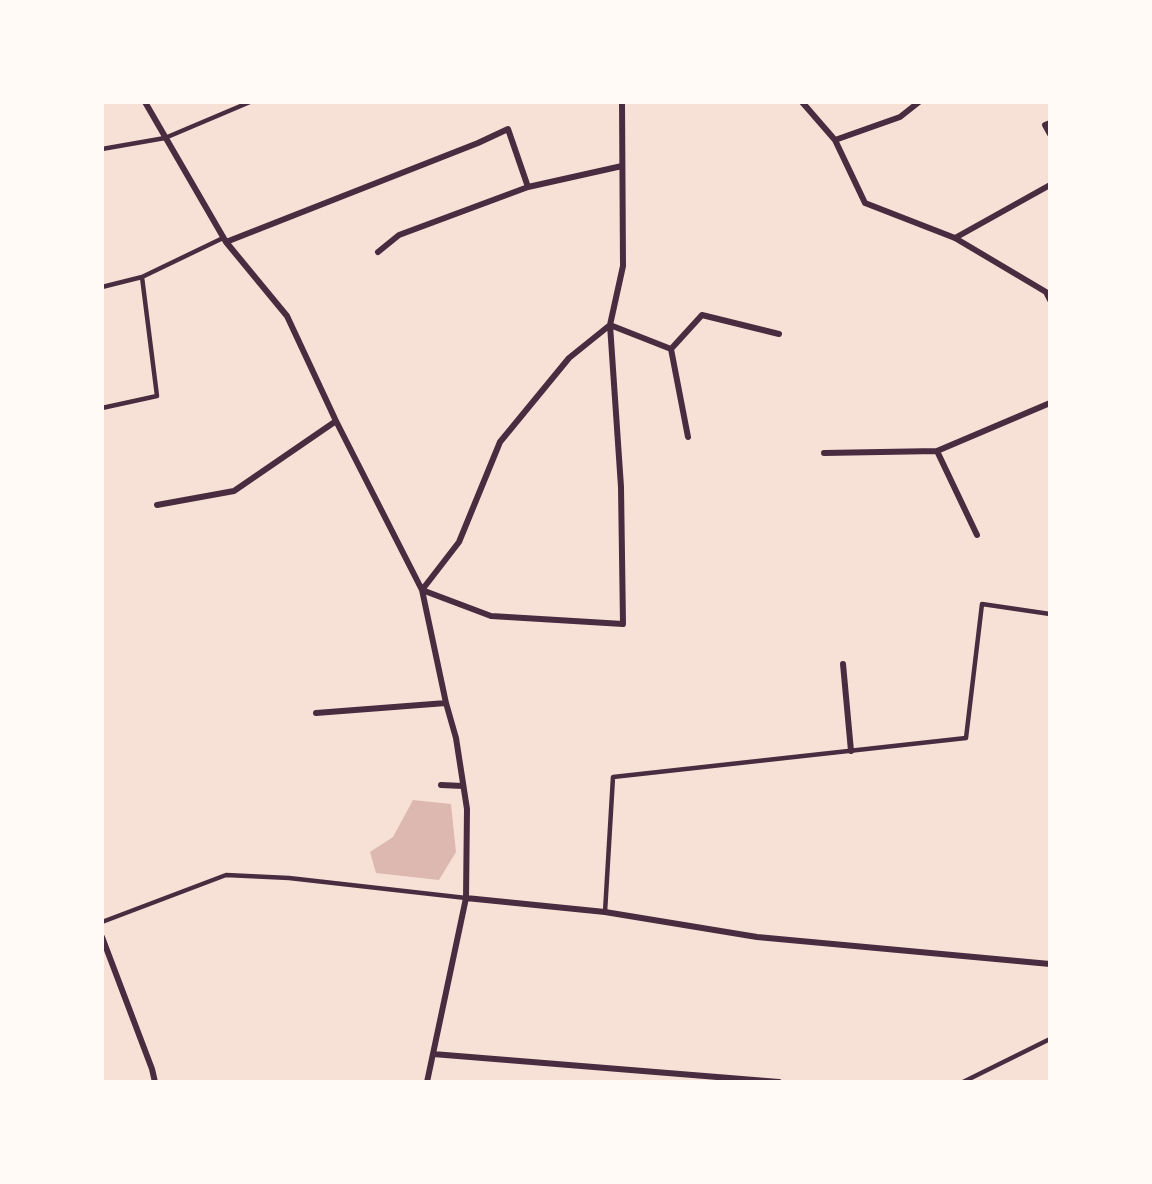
<!DOCTYPE html>
<style>
body{margin:0}
#map{position:relative;width:1152px;height:1184px;overflow:hidden;background:#f7e1d7;font-family:"Nunito Sans",sans-serif}
canvas{display:block}
.frame{position:absolute;inset:0;border:104px solid #fffaf5;pointer-events:none}
</style>
<div id="map">
<canvas width="1152" height="1184"></canvas>
<div class="frame"></div>
</div>
<script>
const ctx = document.querySelector('canvas').getContext('2d');
ctx.lineJoin = 'round';
function fillPath(path, color) {
  ctx.fillStyle = color;
  ctx.fill(path, 'evenodd');
}
function toPath(rows) {
  const path = new Path2D();
  for (const r of rows) {
    path.moveTo(r[0], r[1]);
    for (let i = 2; i < r.length; i += 2) path.lineTo(r[i], r[i + 1]);
  }
  return path;
}
function stroke(path, color, width, dash) {
  ctx.strokeStyle = color;
  ctx.lineWidth = width;
  ctx.lineCap = dash ? 'butt' : 'round';
  ctx.setLineDash(dash || []);
  ctx.stroke(path);
}
const water = toPath([
 [413,800,451,804,456,852,439,880,376,873,370,852,393,837]
]);
const service = toPath([
 [102,149,165,138,250,102],
 [102,287,142,277,223,238],
 [102,408,157,396,142,277],
 [605,912,613,777,966,738,982,604,1050,614],
 [102,922,226,875,289,878,466,898],
 [963,1082,1050,1039]
]);
const minor = toPath([
 [145,102,226,242,287,316,336,421,422,590,491,616,623,624,621,487,610,325,671,349,702,315,779,334],
 [802,102,835,140,865,203,955,238,1046,292,1050,300],
 [1050,123,1045,125,1050,134],
 [835,140,900,117,919,102],
 [955,238,1050,185],
 [226,242,478,143,508,129,528,187],
 [378,252,399,235,528,187,622,166],
 [671,349,688,437],
 [937,451,977,535],
 [824,453,937,451,1050,403],
 [157,505,234,491,336,421],
 [843,664,851,751],
 [316,713,446,703],
 [441,785,463,786],
 [466,898,605,912,757,937,1050,964],
 [102,937,152,1069,155,1082],
 [433,1054,779,1082],
 [427,1082,466,898,467,809,456,738,446,703,422,590,459,542,500,442,569,358,610,325,623,266,622,102]
]);
fillPath(water, '#dcb8b0');
stroke(service, '#4a2c40', 4.5);
stroke(minor, '#4a2c40', 6);
</script>
